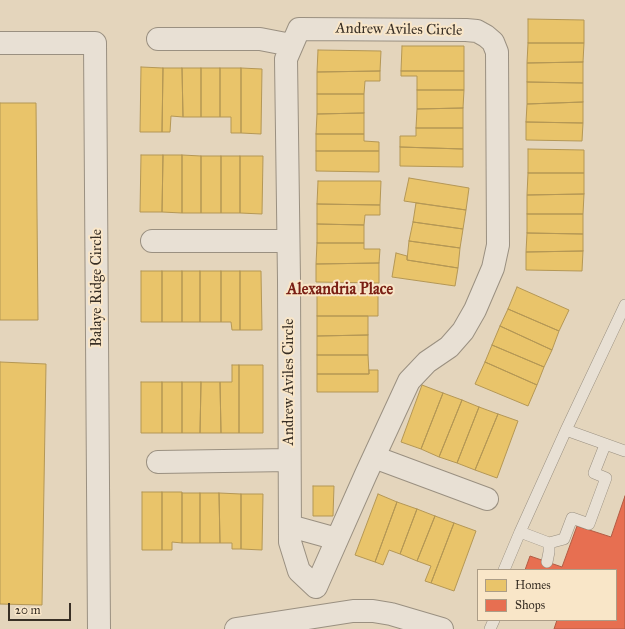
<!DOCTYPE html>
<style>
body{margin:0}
#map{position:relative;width:625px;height:629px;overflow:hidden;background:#e4d5bc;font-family:"IM FELL Great Primer",serif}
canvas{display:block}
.legend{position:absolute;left:477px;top:569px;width:140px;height:52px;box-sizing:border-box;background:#f9e6c8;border:1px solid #ac9d87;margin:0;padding:5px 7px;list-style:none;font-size:12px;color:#382f25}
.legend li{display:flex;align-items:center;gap:8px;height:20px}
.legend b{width:20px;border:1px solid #ac9d87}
.scale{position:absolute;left:8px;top:603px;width:63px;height:18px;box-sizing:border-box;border:2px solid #382f25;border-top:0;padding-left:5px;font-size:12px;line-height:14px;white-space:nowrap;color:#382f25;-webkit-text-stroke:3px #f9e6c8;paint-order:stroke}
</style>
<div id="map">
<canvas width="625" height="629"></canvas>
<ul class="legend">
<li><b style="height:11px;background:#e9c46a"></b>Homes</li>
<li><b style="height:11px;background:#e76f51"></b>Shops</li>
</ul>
<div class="scale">20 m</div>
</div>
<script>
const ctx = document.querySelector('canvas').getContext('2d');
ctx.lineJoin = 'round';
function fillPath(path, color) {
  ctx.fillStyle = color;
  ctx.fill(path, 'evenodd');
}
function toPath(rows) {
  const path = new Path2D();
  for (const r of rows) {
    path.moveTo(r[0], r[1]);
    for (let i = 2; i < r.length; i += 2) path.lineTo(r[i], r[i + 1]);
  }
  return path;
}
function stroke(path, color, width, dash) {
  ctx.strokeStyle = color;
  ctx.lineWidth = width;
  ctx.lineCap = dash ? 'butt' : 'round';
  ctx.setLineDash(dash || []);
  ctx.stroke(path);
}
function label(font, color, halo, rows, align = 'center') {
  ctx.font = font + ' "IM FELL Great Primer",serif';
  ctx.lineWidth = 4;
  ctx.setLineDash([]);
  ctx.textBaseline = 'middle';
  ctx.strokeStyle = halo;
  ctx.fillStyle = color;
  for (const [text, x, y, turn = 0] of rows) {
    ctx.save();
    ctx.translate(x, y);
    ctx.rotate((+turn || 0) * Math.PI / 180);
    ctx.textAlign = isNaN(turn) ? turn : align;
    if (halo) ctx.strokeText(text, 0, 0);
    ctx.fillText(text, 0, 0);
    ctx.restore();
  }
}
const homes = toPath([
 [528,19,584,20,584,43,528,43,528,19],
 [528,43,584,43,583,62,527,63,528,43],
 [402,46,464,46,464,71,401,71,402,46],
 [318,50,381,51,380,71,317,72,318,50],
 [583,62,583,83,527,82,527,63,583,62],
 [141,67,163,68,162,132,140,132,141,67],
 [163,68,182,68,183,117,171,116,170,132,162,132,163,68],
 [182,68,201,68,201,117,183,117,182,68],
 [201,68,220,68,220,117,201,117,201,68],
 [220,68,241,68,241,133,231,133,231,117,220,117,220,68],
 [241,68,262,69,261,134,241,133,241,68],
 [380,71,380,81,365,81,364,94,317,94,317,72,380,71],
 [401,71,464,71,464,90,417,90,417,76,401,76,401,71],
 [527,82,583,83,583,102,527,104,527,82],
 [417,90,464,90,463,108,417,109,417,90],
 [317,94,364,94,364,113,317,114,317,94],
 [583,102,583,123,526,122,527,104,583,102],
 [0,103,36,103,38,320,0,320,0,103],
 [463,108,463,128,416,128,417,109,463,108],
 [364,113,364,134,316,134,317,114,364,113],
 [526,122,583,123,582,141,526,140,526,122],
 [416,128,463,128,463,149,400,147,400,136,416,136,416,128],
 [316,134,364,134,364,141,379,142,379,151,316,151,316,134],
 [400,147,463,149,463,167,400,166,400,147],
 [528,149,584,150,584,173,528,173,528,149],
 [316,151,379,151,379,172,316,171,316,151],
 [141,155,163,155,162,212,140,212,141,155],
 [163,155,182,155,182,213,162,212,163,155],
 [182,155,201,156,201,213,182,213,182,155],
 [201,156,221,156,221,213,201,213,201,156],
 [221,156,240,156,240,213,221,213,221,156],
 [240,156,263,156,262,214,240,213,240,156],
 [528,173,584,173,584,194,527,195,528,173],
 [409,178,469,188,466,210,404,201,409,178],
 [318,181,381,181,380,205,317,204,318,181],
 [584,194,583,214,527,214,527,195,584,194],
 [416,203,466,210,463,229,413,222,416,203],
 [317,204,380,205,380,215,365,215,364,225,317,224,317,204],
 [527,214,583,214,583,234,527,233,527,214],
 [413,222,463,229,460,248,409,241,413,222],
 [317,224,364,225,364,243,317,243,317,224],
 [527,233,583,234,583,251,526,252,527,233],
 [409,241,460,248,458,268,407,260,409,241],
 [317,243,364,243,364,249,380,249,379,263,316,264,317,243],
 [583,251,582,271,526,270,526,252,583,251],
 [396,253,407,256,407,260,458,268,455,286,392,277,396,253],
 [379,263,379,283,316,282,316,264,379,263],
 [141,271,162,271,162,322,141,322,141,271],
 [162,271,182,271,182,322,162,322,162,271],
 [182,271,200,271,200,322,182,322,182,271],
 [200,271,221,271,221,322,200,322,200,271],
 [221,271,240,271,240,330,232,330,231,322,221,322,221,271],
 [240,271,261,271,262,330,240,330,240,271],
 [517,287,569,310,559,331,508,309,517,287],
 [317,293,378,293,378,316,317,316,317,293],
 [508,309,559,331,552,350,500,326,508,309],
 [317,316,368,316,368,335,317,336,317,316],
 [500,326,552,350,544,367,492,345,500,326],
 [368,335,368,355,317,355,317,336,368,335],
 [492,345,544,367,537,385,485,362,492,345],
 [317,355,368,355,369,374,317,374,317,355],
 [0,362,46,364,42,605,0,604,0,362],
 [485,362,537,385,528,406,475,384,485,362],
 [232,365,239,365,239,433,221,433,220,382,232,382,232,365],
 [239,365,263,365,263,433,239,433,239,365],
 [369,370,378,370,378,392,317,392,317,374,369,374,369,370],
 [141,382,162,382,162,433,141,433,141,382],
 [162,382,182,382,182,433,162,433,162,382],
 [182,382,201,382,200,433,182,433,182,382],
 [201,382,220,382,221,433,200,433,201,382],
 [422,385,443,393,421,449,401,442,422,385],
 [443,393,462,400,439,457,421,449,443,393],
 [462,400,479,407,457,463,439,457,462,400],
 [479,407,498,414,475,470,457,463,479,407],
 [498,414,518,421,497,478,475,470,498,414],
 [313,486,334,486,333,516,313,516,313,486],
 [142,492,162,492,162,550,142,550,142,492],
 [162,492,182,492,182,543,172,542,172,550,162,550,162,492],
 [182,493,200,493,200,543,182,543,182,493],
 [200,493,219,493,220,543,200,543,200,493],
 [219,493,241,494,241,549,232,549,232,543,220,543,219,493],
 [241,494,263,494,262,550,241,549,241,494],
 [378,494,397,502,375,562,355,555,378,494],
 [397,502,417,509,400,554,389,550,383,565,375,562,397,502],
 [417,509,435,516,417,561,400,554,417,509],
 [435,516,454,523,431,583,425,581,431,566,417,561,435,516],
 [454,523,476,531,454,591,431,583,454,523]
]);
const shops = toPath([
 [625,496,625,629,554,629,557,620,616,620,616,570,525,570,530,556,562,567,577,526,611,537,625,496]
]);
const service = toPath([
 [566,430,625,451],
 [520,532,549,543,564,539,572,518,589,524,606,478,594,473,605,445],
 [547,562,549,552,549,543],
 [504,570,520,532,566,430,625,305],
 [490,629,494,620]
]);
const minor = toPath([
 [299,29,466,30,477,31,486,36,493,42,497,52,498,245,493,268,475,310,463,331,449,347,427,362,409,381,366,474,316,587,299,571,290,542,289,280,286,59,299,29],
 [158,39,260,39,291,45],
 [0,43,95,43,99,629],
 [152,241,288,241],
 [374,457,487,499],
 [158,462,289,460],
 [290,526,337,539],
 [236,629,353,611,373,611,391,614,442,629]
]);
const streetNames = [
 ["Andrew Aviles Circle",399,30,1],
 ["Balaye Ridge Circle",97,288,-90],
 ["Andrew Aviles Circle",289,382,-90]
];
const neighbourhoodNames = [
 ["Alexandria Place",340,290]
];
fillPath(homes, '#e9c46a');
stroke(homes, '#b49755', 1);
fillPath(shops, '#e76f51');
stroke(shops, '#b25c44', 1);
stroke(service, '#9a9081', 12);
stroke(minor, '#9a9081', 24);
stroke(service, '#e8e0d4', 11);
stroke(minor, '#e8e0d4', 22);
label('15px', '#382f25', '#f9e6c8', streetNames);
label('bold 16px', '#7a1f14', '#f9e6c8', neighbourhoodNames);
</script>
